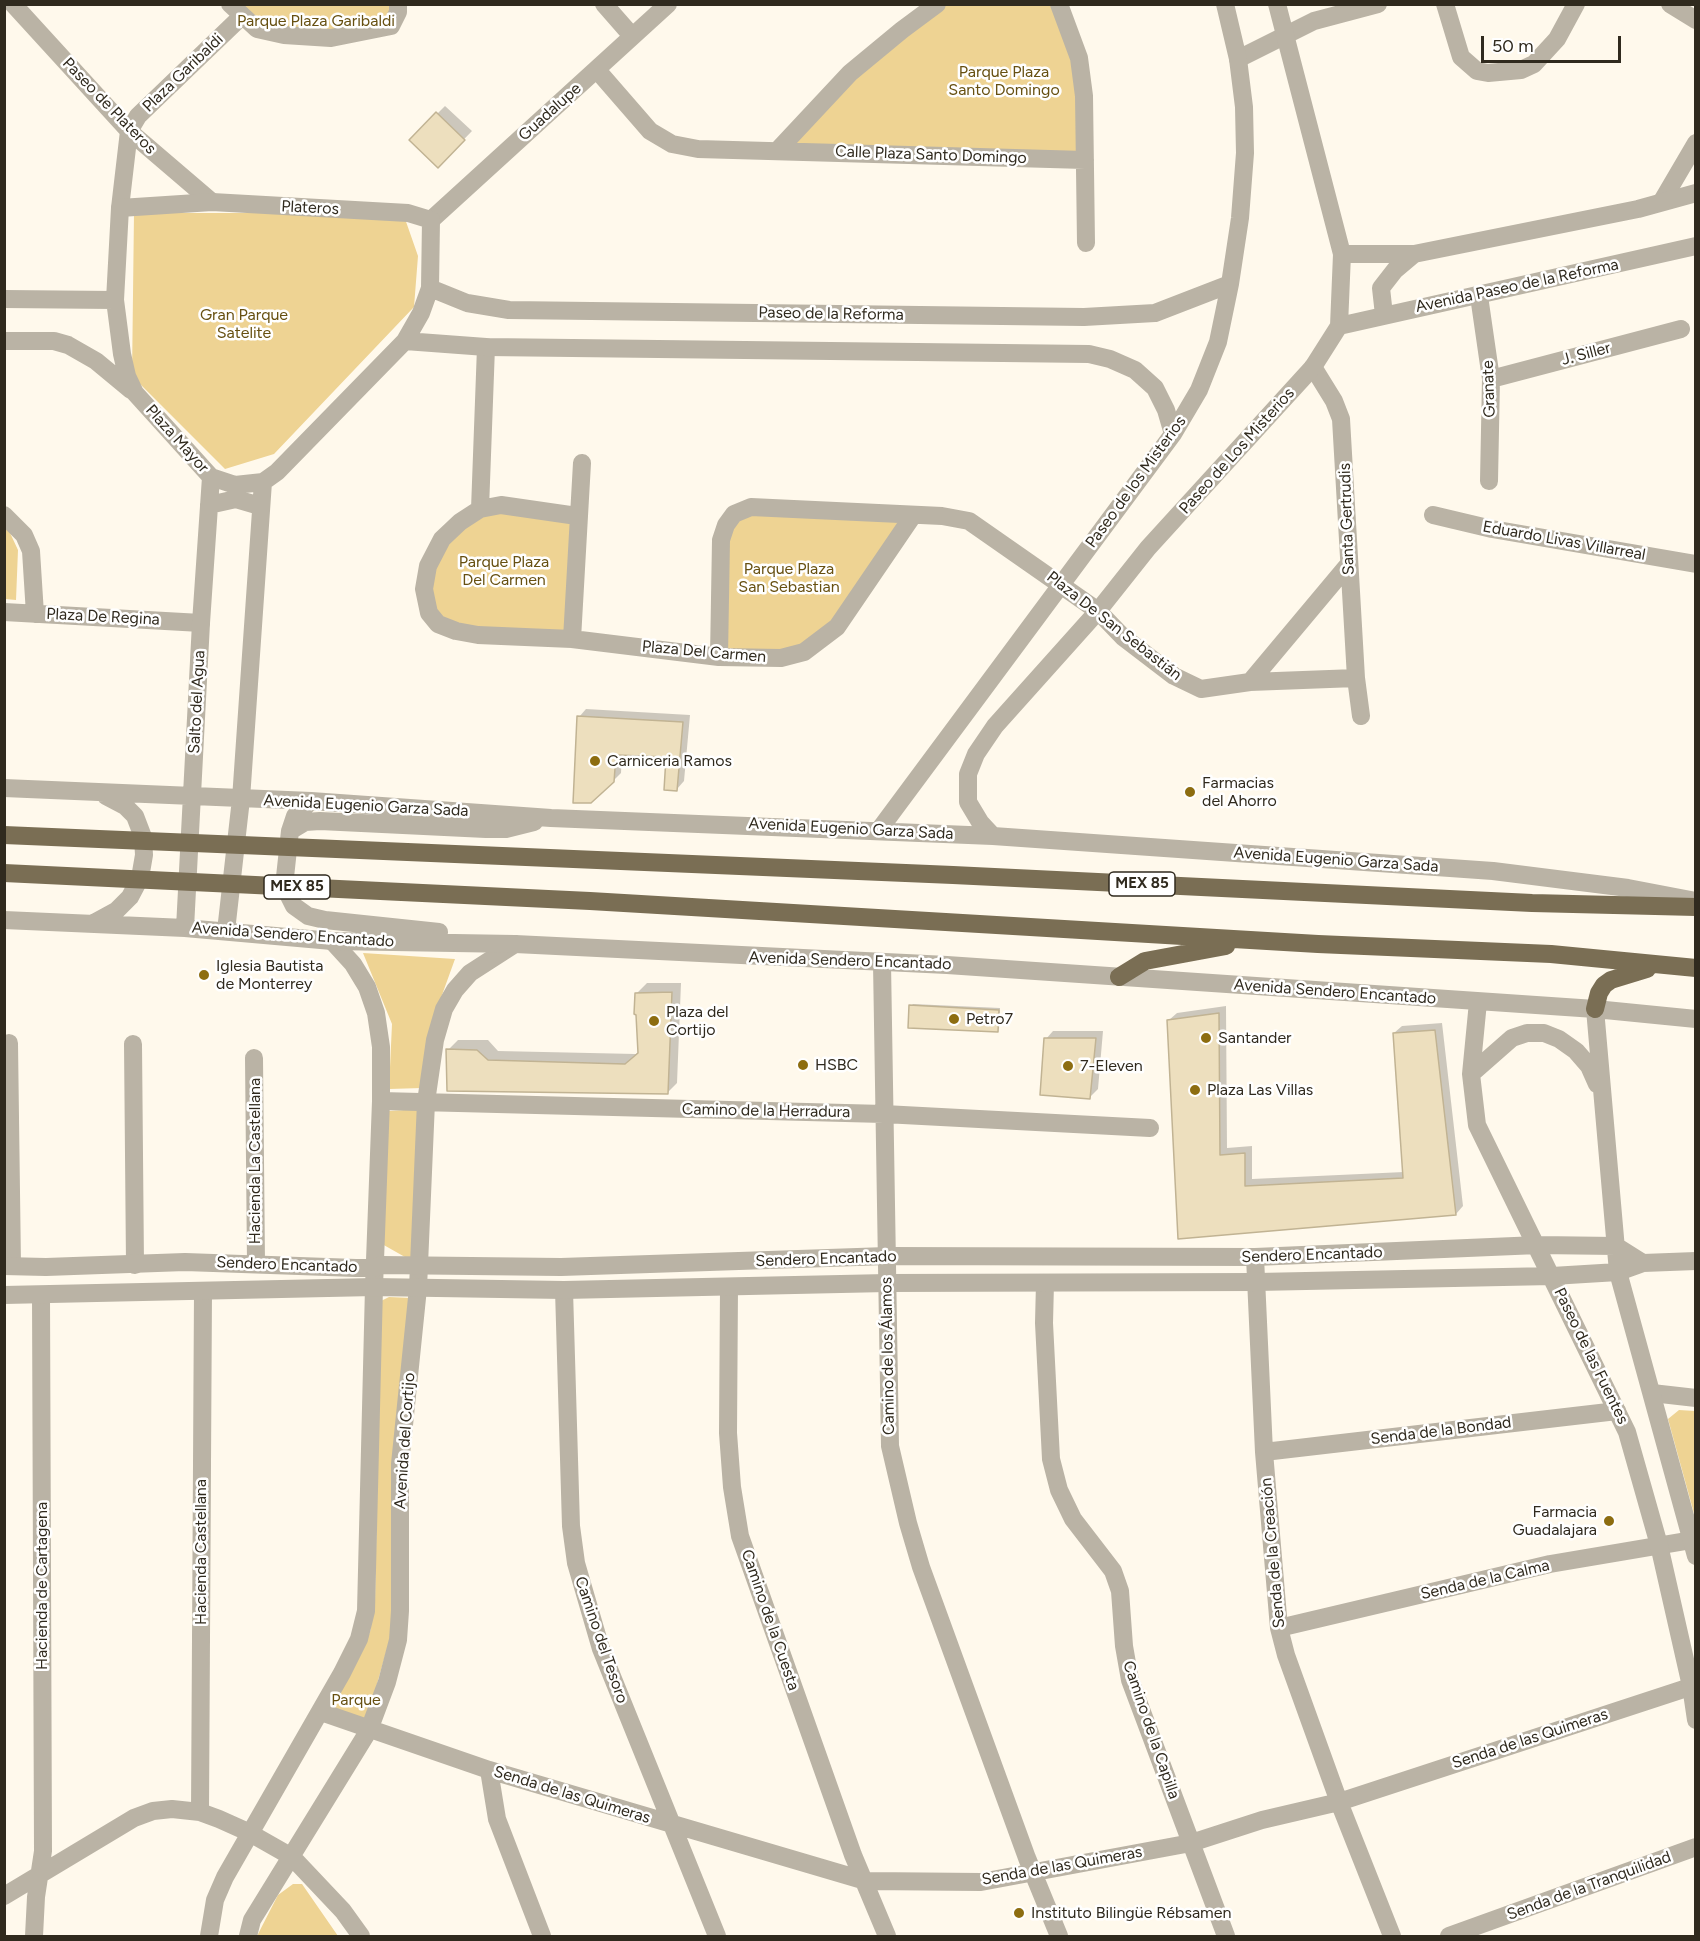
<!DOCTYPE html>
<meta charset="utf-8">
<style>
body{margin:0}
#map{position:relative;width:1700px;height:1941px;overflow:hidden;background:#fff9ec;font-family:Figtree,sans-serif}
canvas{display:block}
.frame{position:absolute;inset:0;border:6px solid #302a1e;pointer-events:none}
.scale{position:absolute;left:1481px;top:36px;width:140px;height:27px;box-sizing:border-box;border:3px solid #302a1e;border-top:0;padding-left:8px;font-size:18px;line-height:21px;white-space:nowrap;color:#302a1e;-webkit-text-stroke:4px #fff;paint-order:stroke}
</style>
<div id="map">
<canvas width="1700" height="1941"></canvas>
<div class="frame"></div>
<div class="scale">50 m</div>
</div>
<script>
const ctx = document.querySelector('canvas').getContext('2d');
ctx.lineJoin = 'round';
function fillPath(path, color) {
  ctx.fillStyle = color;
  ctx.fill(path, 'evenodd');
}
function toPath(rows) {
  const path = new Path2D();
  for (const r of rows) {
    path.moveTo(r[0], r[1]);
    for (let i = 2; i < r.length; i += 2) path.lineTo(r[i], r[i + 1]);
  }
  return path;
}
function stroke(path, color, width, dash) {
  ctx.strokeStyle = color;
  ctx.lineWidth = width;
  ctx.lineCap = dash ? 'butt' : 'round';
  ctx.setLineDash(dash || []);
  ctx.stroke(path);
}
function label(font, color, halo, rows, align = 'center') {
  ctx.font = font + ' Figtree,sans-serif';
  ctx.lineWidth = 5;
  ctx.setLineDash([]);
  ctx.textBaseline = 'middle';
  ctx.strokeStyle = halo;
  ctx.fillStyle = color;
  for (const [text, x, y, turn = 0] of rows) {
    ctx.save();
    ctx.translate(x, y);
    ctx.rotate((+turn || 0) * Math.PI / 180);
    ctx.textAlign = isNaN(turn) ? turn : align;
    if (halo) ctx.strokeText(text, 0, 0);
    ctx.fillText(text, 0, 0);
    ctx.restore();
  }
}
const green = toPath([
 [396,4,391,26,284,35,230,5],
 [937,5,1059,5,1067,25,1085,160,778,150],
 [134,213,403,213,418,256,414,307,274,454,225,469,132,376],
 [480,509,577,516,572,639,438,624,428,566],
 [734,514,912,517,837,627,804,652,719,657,721,540],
 [4,520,18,550,16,600,5,599],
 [363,953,455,959,438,1006,422,1088,389,1089,392,1024],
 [420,1109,412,1261,382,1244,389,1111],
 [389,1297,411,1298,391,1635,367,1719,335,1710,337,1696,370,1632,375,1601,381,1301],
 [1679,1410,1695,1411,1695,1517,1668,1419],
 [293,1884,302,1884,338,1936,257,1936,278,1895]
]);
const shadow = toPath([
 [445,106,472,131,438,166,411,140],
 [586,709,690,715,684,781,677,789,668,756,622,754,621,773,613,781,579,717],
 [647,983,681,983,677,1083,667,1093,449,1090,448,1050,458,1040,488,1040,498,1051,636,1054,639,1052,637,993],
 [913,1004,1000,1008,999,1028,997,1030,911,1006],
 [1226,1006,1227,1148,1252,1146,1252,1179,1404,1172,1394,1033,1402,1026,1442,1023,1463,1206,1456,1214,1179,1238,1169,1020,1177,1013],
 [1053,1031,1103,1031,1098,1089,1090,1097,1046,1039]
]);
const building = toPath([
 [436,112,465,140,438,168,409,140,436,112],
 [577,716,683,722,677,791,664,790,666,757,616,755,614,782,591,803,573,803,577,716],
 [672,992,668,1094,447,1091,446,1049,477,1050,488,1060,625,1064,638,1053,636,1015,634,1014,635,993,672,992],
 [909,1005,999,1010,998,1032,908,1028,909,1005],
 [1219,1013,1220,1155,1245,1153,1245,1186,1403,1178,1393,1033,1435,1030,1456,1215,1178,1239,1167,1020,1219,1013],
 [1044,1038,1096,1038,1090,1099,1040,1095,1044,1038]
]);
const minor = toPath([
 [13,4,129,131,212,202],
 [230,4,257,29,284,35,331,38,391,26,398,12,398,4],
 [604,4,632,36],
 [1059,4,1079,58,1084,96,1086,243],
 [1445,4,1461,57,1477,71,1488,73,1521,70,1534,64,1557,39,1576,4],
 [1670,4,1696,20],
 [1238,59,1314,21,1378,4],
 [597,70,650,131,672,144,698,149,1085,160],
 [778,150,850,73,902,30,937,4],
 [1662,201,1696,143],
 [120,208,129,131,138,116,241,17],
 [431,220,668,4],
 [1479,296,1491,379,1489,481],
 [1491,379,1681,329],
 [480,509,486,347],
 [4,515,24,535,31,551,35,614],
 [1433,515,1492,529,1696,564],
 [577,516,501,505,480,509,460,522,442,539,428,566,424,589,429,613,438,624,456,631,478,635,572,639,719,657,781,658,804,652,837,627,912,517],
 [4,612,201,623],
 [572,639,582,463],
 [719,657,721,540,726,525,734,514,751,507,942,516,969,521,1098,611,1123,637,1174,676,1201,689,1250,682,1356,678,1341,419,1334,401,1313,367],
 [1356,678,1361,716],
 [1250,682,1348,565],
 [882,963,890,1446,908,1523,921,1567,1027,1858,1059,1936],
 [9,1043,12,1266],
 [133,1044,135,1265],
 [254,1058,256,1263],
 [381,1101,884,1114,1150,1128],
 [1255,1257,1264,1452,1279,1628,1286,1655,1339,1802,1392,1936],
 [1045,1283,1044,1323,1051,1459,1059,1490,1073,1519,1113,1571,1120,1591,1124,1646,1130,1680,1226,1936],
 [729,1288,728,1433,732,1487,740,1536,853,1855,887,1936],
 [564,1290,571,1526,576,1563,601,1649,717,1936],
 [1652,1393,1696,1398],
 [1264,1452,1617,1411],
 [1279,1628,1550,1564,1692,1540],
 [321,1712,489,1770,866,1881,981,1882,1191,1843,1262,1820,1339,1802,1696,1685],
 [489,1770,497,1819,542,1936],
 [200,1812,203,1291],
 [4,1896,134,1818,153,1811,172,1809,200,1812,219,1819,248,1832,292,1857,343,1911,361,1936],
 [34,1936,36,1897,43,1851,41,1295],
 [209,1936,215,1900,225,1877,342,1673,359,1639,366,1611,374,1287,381,1101,381,1047,376,1013,367,987,353,964,332,941],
 [248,1936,252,1920,369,1730,387,1682,398,1640,400,1611,400,1464,418,1288,426,1102,435,1040,444,1009,455,990,470,973,515,944],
 [1449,1936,1696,1847]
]);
const tertiary = toPath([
 [212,202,408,213,431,220,430,288,421,313,405,341,277,472,263,482,235,485,211,477,135,393,127,376,122,354,115,300,120,208,212,202],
 [1342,254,1414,254,1638,209,1696,193],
 [430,288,467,303,509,310,1084,317,1155,313,1230,284],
 [4,299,115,300],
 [1384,315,1381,288,1395,270,1414,254],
 [1339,326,1696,246],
 [4,341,54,341,68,345,96,361,131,390],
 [405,341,486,347,1089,354,1110,359,1135,370,1155,388,1166,410,1173,434],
 [209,505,236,499,260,506],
 [4,788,311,801,551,818,993,836,1493,871,1628,888,1696,901],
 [311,801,295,816,290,831,285,877,287,892,294,906,308,916,325,920,439,932],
 [879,830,1173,434,1199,390,1218,342,1230,284,1240,218,1245,153,1244,107,1238,59,1225,4],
 [290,831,305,822,320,821,486,829,506,829,534,822],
 [993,836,980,822,968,802,968,774,976,754,995,726,1098,611,1148,548,1313,367,1339,326,1342,254,1277,4],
 [4,920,185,928,332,941,515,944,947,965,1595,1009,1696,1019],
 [94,923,116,911,130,897,140,878,144,855,143,837,135,816,125,806,106,796],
 [185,928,201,623,211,477],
 [226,931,241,799,263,482],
 [1478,1002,1471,1074,1477,1125,1627,1432,1659,1545,1691,1686,1696,1720],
 [1595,1009,1618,1272,1696,1556],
 [1471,1074,1512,1038,1527,1033,1544,1033,1559,1039,1576,1051,1589,1066,1597,1084],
 [4,1266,46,1267,185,1262,356,1268,375,1268,381,1265,561,1267,887,1256,1255,1257,1538,1245,1616,1246,1643,1263],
 [4,1295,374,1287,564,1290,887,1283,1257,1282,1552,1276,1618,1272,1643,1263,1696,1261]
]);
const trunk = toPath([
 [4,835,953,875,1532,903,1696,907],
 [4,873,590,901,1318,944,1551,954,1696,968],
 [1119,977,1145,961,1226,946],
 [1595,1009,1599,993,1604,985,1611,980,1647,969]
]);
const markers = [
 [595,761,6,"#8d6d10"],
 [1190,792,6,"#8d6d10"],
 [204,975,6,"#8d6d10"],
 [954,1019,6,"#8d6d10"],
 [654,1021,6,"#8d6d10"],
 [1206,1038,6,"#8d6d10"],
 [803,1065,6,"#8d6d10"],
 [1068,1066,6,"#8d6d10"],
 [1195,1090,6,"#8d6d10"],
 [1609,1521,6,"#8d6d10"],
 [1019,1913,6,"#8d6d10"]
];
const shields = [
 [1142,884,66],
 [297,887,66]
];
const shieldNames = [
 ["MEX 85",1142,884],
 ["MEX 85",297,887]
];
const parkNames = [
 ["Parque Plaza Garibaldi",316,21],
 ["Parque Plaza",1004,72],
 ["Santo Domingo",1004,90],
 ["Gran Parque",244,315],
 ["Satelite",244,333],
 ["Parque Plaza",504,562],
 ["Del Carmen",504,580],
 ["Parque Plaza",789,569],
 ["San Sebastian",789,587],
 ["Parque",356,1700]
];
const streetNames = [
 ["Plaza Garibaldi",183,73,-44],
 ["Paseo de Plateros",109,106,46],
 ["Guadalupe",550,112,-42],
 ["Calle Plaza Santo Domingo",931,155,2],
 ["Plateros",310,208,3],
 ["Avenida Paseo de la Reforma",1517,286,-12],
 ["Paseo de la Reforma",831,314,1],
 ["J. Siller",1586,354,-15],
 ["Granate",1489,389,-92],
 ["Plaza Mayor",177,439,48],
 ["Paseo de Los Misterios",1237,451,-48],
 ["Paseo de los Misterios",1136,482,-54],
 ["Santa Gertrudis",1347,519,-92],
 ["Eduardo Livas Villarreal",1564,541,10],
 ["Plaza De Regina",103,617,3],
 ["Plaza De San Sebastián",1114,626,38],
 ["Plaza Del Carmen",704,652,5],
 ["Salto del Agua",197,702,-87],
 ["Avenida Eugenio Garza Sada",366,806,3],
 ["Avenida Eugenio Garza Sada",851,829,3],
 ["Avenida Eugenio Garza Sada",1336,860,4],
 ["Avenida Sendero Encantado",293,935,4],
 ["Avenida Sendero Encantado",850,961,2],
 ["Avenida Sendero Encantado",1335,992,4],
 ["Camino de la Herradura",766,1111,1],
 ["Hacienda La Castellana",255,1161,-90],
 ["Sendero Encantado",1312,1255,-2],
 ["Sendero Encantado",826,1259,-2],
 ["Sendero Encantado",287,1265,2],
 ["Camino de los Álamos",888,1356,-91],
 ["Paseo de las Fuentes",1591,1356,64],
 ["Senda de la Bondad",1441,1431,-7],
 ["Avenida del Cortijo",405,1441,-86],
 ["Hacienda Castellana",201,1552,-90],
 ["Senda de la Creación",1273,1553,-95],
 ["Senda de la Calma",1485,1580,-13],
 ["Hacienda de Cartagena",42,1586,-90],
 ["Camino de la Cuesta",770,1620,71],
 ["Camino del Tesoro",601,1640,71],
 ["Camino de la Capilla",1151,1730,71],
 ["Senda de las Quimeras",1530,1739,-18],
 ["Senda de las Quimeras",572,1795,17],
 ["Senda de las Quimeras",1062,1866,-10],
 ["Senda de la Tranquilidad",1589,1886,-20]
];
const poiNames = [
 ["Carniceria Ramos",607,761],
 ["Farmacias",1202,783],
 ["del Ahorro",1202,801],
 ["Iglesia Bautista",216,966],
 ["de Monterrey",216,984],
 ["Plaza del",666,1012],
 ["Cortijo",666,1030],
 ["Petro7",966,1019],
 ["Santander",1218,1038],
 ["HSBC",815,1065],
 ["7-Eleven",1080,1066],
 ["Plaza Las Villas",1207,1090],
 ["Farmacia",1597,1512,"right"],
 ["Guadalajara",1597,1530,"right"],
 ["Instituto Bilingüe Rébsamen",1031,1913]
];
fillPath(green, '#eed393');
fillPath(shadow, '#0003');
fillPath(building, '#eddfbe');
stroke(building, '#c1b393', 1.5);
stroke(minor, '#bab3a5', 18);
stroke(tertiary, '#bab3a5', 18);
stroke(trunk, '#7a6e54', 18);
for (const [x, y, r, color] of markers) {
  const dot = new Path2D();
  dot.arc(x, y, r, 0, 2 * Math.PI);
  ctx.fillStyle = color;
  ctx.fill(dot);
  stroke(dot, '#fff', 2);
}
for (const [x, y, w] of shields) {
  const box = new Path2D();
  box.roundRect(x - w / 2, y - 12, w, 24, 4.5);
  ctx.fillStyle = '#fff';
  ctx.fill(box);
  stroke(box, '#302a1e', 1.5);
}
label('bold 15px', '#302a1e', null, shieldNames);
label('16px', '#675011', '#fff', parkNames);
label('16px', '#302a1e', '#fff', streetNames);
label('16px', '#302a1e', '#fff', poiNames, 'left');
</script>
